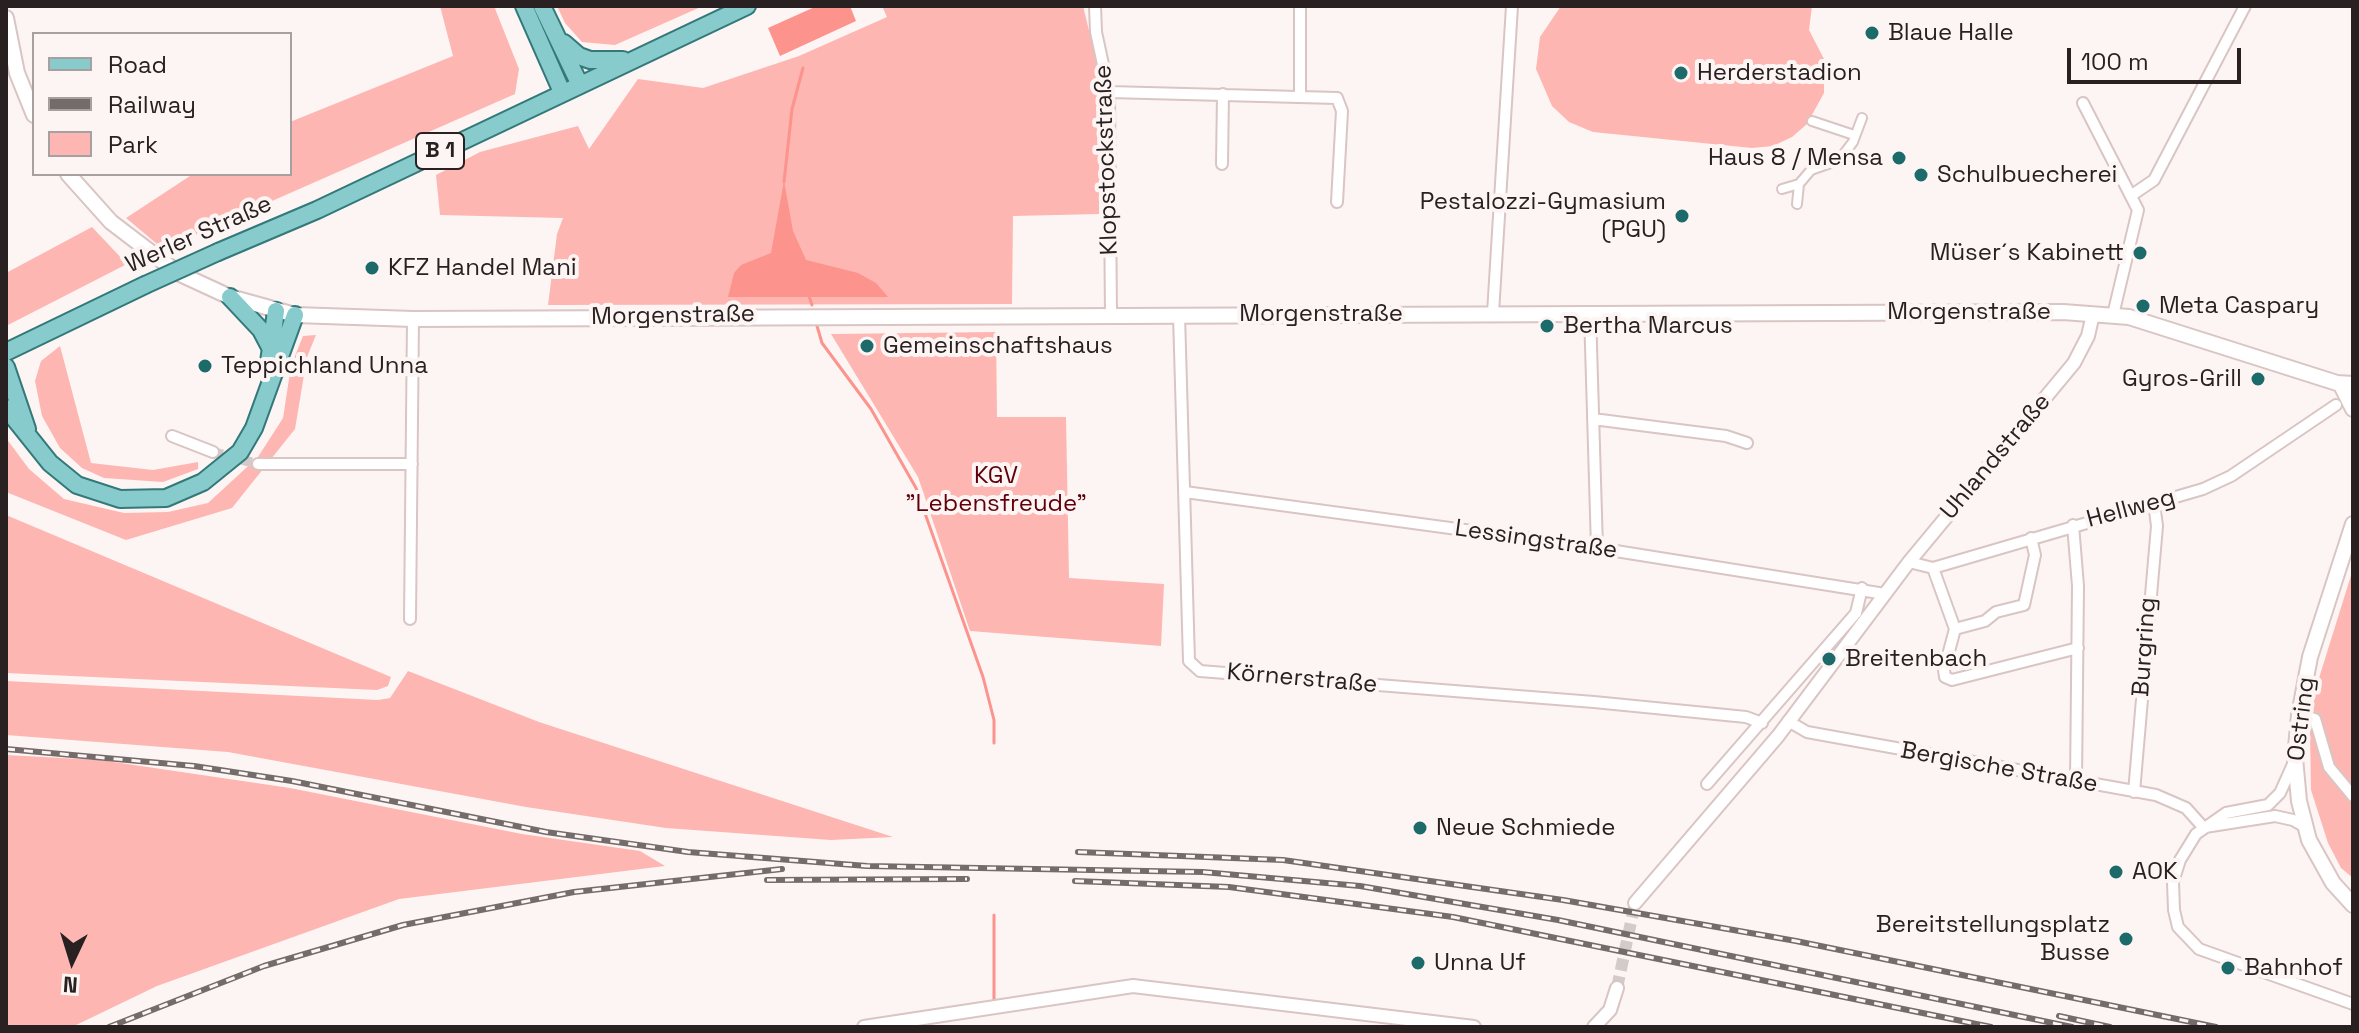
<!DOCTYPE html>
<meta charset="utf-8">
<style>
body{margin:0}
#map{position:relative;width:2359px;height:1033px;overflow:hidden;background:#fdf5f4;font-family:"Space Grotesk",sans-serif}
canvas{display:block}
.frame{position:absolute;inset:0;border:8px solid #292121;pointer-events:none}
.legend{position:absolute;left:32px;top:32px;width:260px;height:144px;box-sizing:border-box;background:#fdf5f4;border:2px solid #a8a0a0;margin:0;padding:10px 14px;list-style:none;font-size:24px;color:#292121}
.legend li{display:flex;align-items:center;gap:16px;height:40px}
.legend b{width:40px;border:2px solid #a8a0a0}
.north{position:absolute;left:32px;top:921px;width:80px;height:80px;-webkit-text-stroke:6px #fdf5f4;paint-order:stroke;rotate:184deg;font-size:22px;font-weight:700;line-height:32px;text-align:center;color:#292121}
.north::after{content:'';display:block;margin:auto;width:28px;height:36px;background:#292121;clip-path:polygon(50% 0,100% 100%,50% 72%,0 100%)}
.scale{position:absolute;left:2067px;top:48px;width:174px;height:36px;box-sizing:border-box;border:4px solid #292121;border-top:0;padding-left:10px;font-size:24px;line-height:28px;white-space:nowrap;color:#292121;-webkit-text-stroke:6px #fdf5f4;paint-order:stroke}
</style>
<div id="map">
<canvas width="2359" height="1033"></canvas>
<div class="frame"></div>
<ul class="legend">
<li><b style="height:10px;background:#88cbcc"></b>Road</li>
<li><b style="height:10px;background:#746c6b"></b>Railway</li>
<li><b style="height:22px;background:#fdb6b1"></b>Park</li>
</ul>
<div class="north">N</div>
<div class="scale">100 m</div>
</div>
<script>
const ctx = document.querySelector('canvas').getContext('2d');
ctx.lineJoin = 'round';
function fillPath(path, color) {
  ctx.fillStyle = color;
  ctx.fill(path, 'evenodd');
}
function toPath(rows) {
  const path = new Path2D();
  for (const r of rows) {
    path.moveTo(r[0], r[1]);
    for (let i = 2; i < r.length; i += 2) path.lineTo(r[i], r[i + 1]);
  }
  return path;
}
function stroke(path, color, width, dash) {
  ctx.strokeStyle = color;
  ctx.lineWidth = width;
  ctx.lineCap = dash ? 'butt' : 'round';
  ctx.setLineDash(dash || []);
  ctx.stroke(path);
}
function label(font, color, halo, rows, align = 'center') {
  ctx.font = font + ' "Space Grotesk",sans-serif';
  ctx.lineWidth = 8;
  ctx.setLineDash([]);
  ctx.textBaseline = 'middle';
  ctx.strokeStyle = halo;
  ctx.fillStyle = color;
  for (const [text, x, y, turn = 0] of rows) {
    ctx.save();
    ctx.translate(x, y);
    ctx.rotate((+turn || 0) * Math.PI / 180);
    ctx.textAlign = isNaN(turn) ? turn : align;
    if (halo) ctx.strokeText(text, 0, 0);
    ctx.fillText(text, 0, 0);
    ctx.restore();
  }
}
const green = toPath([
 [440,6,494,6,519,69,515,94,163,249,126,218,193,174,290,174,290,122,453,56],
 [557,6,703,6,615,45,582,42,565,23],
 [882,6,1083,6,1099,71,1099,214,1013,216,1012,304,548,305,557,234,563,218,440,215,436,175,480,152,578,126,589,149,638,79,703,88,799,56,887,17],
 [1561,6,1812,6,1809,30,1824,59,1824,93,1807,124,1792,137,1773,146,1752,148,1593,132,1569,122,1552,106,1536,69,1540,37],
 [92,227,127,264,6,326,6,273],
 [996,332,997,417,1066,417,1069,578,1164,584,1161,646,970,631,918,477,831,334],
 [316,335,307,357,295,429,232,508,126,540,6,492,6,438,29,469,64,499,124,513,168,512,208,503,258,457,283,418,291,366,303,336],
 [60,346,91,463,153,470,198,462,198,469,163,482,104,478,82,468,60,448,42,416,35,381,41,361],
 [6,515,391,677,388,686,377,690,6,673],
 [2353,569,2353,878,2341,868,2328,843,2311,790,2310,732,2315,691],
 [408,671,539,722,893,837,831,840,666,828,526,807,228,752,6,735,6,681,378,700,390,698],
 [6,755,100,760,290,788,522,834,640,851,665,866,399,899,157,986,72,1027,6,1027]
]);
const water = toPath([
 [817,6,850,6,856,21,780,56,768,28],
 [784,181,793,231,806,260,858,273,876,283,888,297,728,297,734,273,741,265,771,253]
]);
const stream = toPath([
 [784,182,792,109,803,68],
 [809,296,812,305],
 [817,326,822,343,871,409,916,488,983,677,994,720,994,743],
 [994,915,994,1000]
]);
const minorTunnel = toPath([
 [213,452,258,464]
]);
const tertiaryTunnel = toPath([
 [1617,988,1635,903]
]);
const pedestrian = toPath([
 [1812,121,1854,135],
 [1782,189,1799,184,1811,170,1839,160,1853,142,1862,118],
 [1797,204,1799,184]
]);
const minor = toPath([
 [1095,6,1096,32,1109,92,1111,315],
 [1300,6,1300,95],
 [1109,92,1337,98,1342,111,1337,202],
 [2083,103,2138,210,2113,315],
 [1222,164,1223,94],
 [2132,195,2154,180,2245,6],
 [1590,312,1597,548],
 [1493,313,1512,6],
 [1179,315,1189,661,1200,671,1594,702,1746,717,1762,723],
 [1593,419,1726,436,1747,443],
 [172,436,213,452],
 [258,464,412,464],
 [1185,492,1597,548,1885,594],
 [2073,525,2078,586,2076,782],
 [1909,562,1933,568,2203,489,2231,476,2336,405],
 [1933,568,1955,629,1985,621,1996,612,2024,605,2035,555,2031,538],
 [410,619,413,319],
 [1955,629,1944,670,1945,677,1952,680,2078,648],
 [2299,715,2315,719,2329,767,2353,796],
 [1788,721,1807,732,2156,795,2186,808,2203,827],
 [2293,764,2280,793,2268,805,2226,813,2196,834,2180,860,2173,882,2174,910,2178,927,2199,949,2353,1004],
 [1707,784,1856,613,1862,588],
 [2134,792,2157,526,2154,503],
 [2205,827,2275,816,2293,820,2305,827]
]);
const tertiary = toPath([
 [1635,903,1778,736,1909,562,2074,363,2088,336,2093,314],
 [864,1027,1133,986,1474,1027],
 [1594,1027,1610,1010,1617,988]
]);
const secondary = toPath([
 [6,18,17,73,34,115],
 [68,174,111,222,178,273,230,297,295,315,413,319,2063,312,2129,317,2337,383,2353,384],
 [2341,385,2353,409],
 [2353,524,2310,657,2299,715,2295,758,2299,801,2309,840,2333,883,2353,905]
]);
const primary = toPath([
 [524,6,562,92],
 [542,6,579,83],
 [564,43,579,56,590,60,623,60],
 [218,252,317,210,747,6],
 [230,297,261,330,271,349],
 [6,352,145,285],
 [6,367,27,429],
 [268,369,276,311],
 [6,408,50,463,77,485,120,499,166,498,203,482,240,452,254,428,295,315]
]);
const rail = toPath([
 [6,749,194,766,292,781,546,832,688,852,867,866,1203,872,1360,886,1558,920,2072,1027],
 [1078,852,1283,860,1563,900,1796,941,2216,1027],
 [767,880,967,879],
 [1075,881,1229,887,1453,917,1991,1027],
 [2059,1016,2110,1027],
 [109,1027,264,966,403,925,574,892,782,869]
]);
const primaryBridge = toPath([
 [145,285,218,252]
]);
const markers = [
 [1872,33,8,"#1d6a6b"],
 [1681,73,8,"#1d6a6b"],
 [1899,158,8,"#1d6a6b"],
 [1921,175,8,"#1d6a6b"],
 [1682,216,8,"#1d6a6b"],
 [2140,253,8,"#1d6a6b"],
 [372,268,8,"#1d6a6b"],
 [2143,306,8,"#1d6a6b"],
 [1547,326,8,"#1d6a6b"],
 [867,346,8,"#1d6a6b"],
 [205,366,8,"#1d6a6b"],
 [2258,379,8,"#1d6a6b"],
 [1829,659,8,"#1d6a6b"],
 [1420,828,8,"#1d6a6b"],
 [2116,872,8,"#1d6a6b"],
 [2126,939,8,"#1d6a6b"],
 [1418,963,8,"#1d6a6b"],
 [2228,968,8,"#1d6a6b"]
];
const shields = [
 [440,151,48]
];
const shieldNames = [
 ["B 1",440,151]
];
const poiNames = [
 ["Blaue Halle",1888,33],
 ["Herderstadion",1697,73],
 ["Haus 8 / Mensa",1883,158,"right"],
 ["Schulbuecherei",1937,175],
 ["Pestalozzi-Gymasium",1666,202,"right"],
 ["(PGU)",1666,230,"right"],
 ["Müser´s Kabinett",2124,253,"right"],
 ["KFZ Handel Mani",388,268],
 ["Meta Caspary",2159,306],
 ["Bertha Marcus",1563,326],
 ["Gemeinschaftshaus",883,346],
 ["Teppichland Unna",221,366],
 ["Gyros-Grill",2242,379,"right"],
 ["Breitenbach",1845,659],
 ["Neue Schmiede",1436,828],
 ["AOK",2132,872],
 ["Bereitstellungsplatz",2110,925,"right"],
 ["Busse",2110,953,"right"],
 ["Unna Uf",1434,963],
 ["Bahnhof",2244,968]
];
const streetNames = [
 ["Klopstockstraße",1107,160,-92],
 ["Werler Straße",199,235,-24],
 ["Morgenstraße",1969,312],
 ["Morgenstraße",1321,314],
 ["Morgenstraße",673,316,-1],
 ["Uhlandstraße",1996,457,-50],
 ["Hellweg",2131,509,-15],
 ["Lessingstraße",1536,540,8],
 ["Burgring",2145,647,-86],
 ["Körnerstraße",1302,679,5],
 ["Ostring",2302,719,-83],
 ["Bergische Straße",1999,768,10]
];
const parkNames = [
 ["KGV",996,476],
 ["\"Lebensfreude\"",996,504]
];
fillPath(green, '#fdb6b1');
fillPath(water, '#fc938c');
stroke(stream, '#fc938c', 3);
stroke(minorTunnel, '#d3cbca', 10, [10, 5]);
stroke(tertiaryTunnel, '#d3cbca', 12, [12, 6]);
stroke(pedestrian, '#d9c5c3', 12);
stroke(minor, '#d9c5c3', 14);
stroke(tertiary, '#d9c5c3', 16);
stroke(secondary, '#d9c5c3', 18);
stroke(primary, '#33797a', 20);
stroke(pedestrian, '#fff', 8);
stroke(minor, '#fff', 10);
stroke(tertiary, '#fff', 12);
stroke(secondary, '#fff', 14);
stroke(primary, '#88cbcc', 16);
stroke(rail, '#746c6b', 6);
stroke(rail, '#fdf5f4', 3, [9]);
stroke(primaryBridge, '#33797a', 20, []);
stroke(primaryBridge, '#88cbcc', 16);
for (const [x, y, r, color] of markers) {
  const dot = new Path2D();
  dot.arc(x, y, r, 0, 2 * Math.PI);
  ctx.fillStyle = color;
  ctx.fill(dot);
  stroke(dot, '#fdf5f4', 3);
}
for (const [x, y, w] of shields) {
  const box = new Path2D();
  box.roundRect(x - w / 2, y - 18, w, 36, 6);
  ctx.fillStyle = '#fdf5f4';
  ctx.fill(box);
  stroke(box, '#292121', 2);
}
label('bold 22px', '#292121', null, shieldNames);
label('24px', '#292121', '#fdf5f4', poiNames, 'left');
label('24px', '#292121', '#fdf5f4', streetNames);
label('24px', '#61000b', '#fdf5f4', parkNames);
</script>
